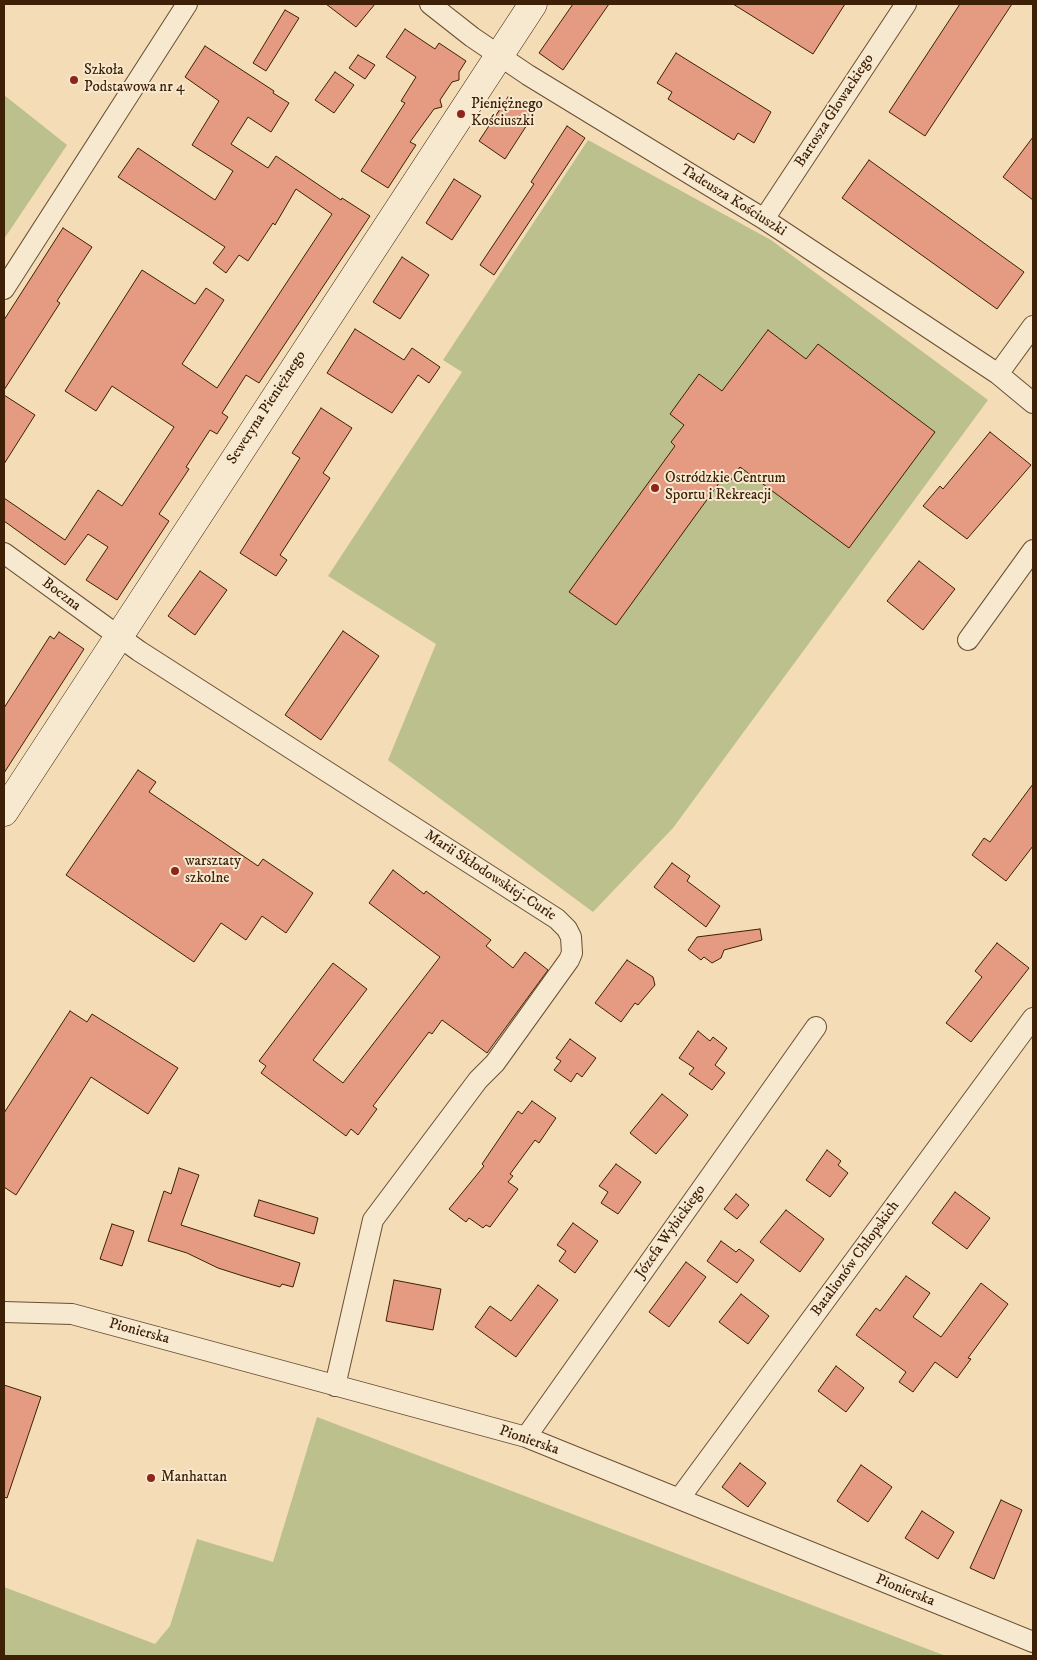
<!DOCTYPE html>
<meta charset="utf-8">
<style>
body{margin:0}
#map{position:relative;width:1037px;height:1660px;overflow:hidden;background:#f3dcb6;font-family:"IM FELL DW Pica",serif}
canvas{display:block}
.frame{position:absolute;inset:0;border:5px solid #3d2006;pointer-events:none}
</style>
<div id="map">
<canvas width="1037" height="1660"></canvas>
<div class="frame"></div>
</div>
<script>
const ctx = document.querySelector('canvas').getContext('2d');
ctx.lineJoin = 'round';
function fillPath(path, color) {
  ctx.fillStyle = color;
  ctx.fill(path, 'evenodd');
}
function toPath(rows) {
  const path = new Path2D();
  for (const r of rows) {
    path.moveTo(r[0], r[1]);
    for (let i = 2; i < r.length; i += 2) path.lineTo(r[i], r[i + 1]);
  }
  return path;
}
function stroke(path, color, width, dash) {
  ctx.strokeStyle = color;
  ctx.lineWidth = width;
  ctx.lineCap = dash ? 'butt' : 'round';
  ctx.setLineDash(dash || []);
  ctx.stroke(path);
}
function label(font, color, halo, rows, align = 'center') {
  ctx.font = font + ' "IM FELL DW Pica",serif';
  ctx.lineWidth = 4;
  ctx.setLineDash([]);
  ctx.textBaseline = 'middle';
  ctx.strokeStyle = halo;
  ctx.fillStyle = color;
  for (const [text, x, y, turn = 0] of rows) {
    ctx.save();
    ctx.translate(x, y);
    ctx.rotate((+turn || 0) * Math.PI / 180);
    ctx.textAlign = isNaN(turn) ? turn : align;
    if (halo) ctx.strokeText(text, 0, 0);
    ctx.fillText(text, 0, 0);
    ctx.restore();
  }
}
const green = toPath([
 [4,95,67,145,4,239],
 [588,140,771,240,988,400,673,828,593,912,388,760,436,644,328,576,462,372,443,360],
 [317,1417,946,1656,4,1656,4,1587,155,1644,170,1626,197,1539,273,1562]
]);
const building = toPath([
 [326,4,375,4,356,27,326,4],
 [573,4,609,4,563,70,539,53,573,4],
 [733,4,845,4,813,54,733,4],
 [960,4,1012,4,925,136,889,112,960,4],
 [285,10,299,18,266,71,253,63,285,10],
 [405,29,435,49,439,43,466,61,459,72,459,80,452,82,440,100,442,107,434,109,410,142,416,145,388,188,361,171,405,103,401,101,416,77,386,57,405,29],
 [205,46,274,91,273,93,289,103,271,132,248,117,231,144,268,168,276,156,341,200,342,198,370,216,259,383,246,375,222,413,228,417,217,434,210,430,186,467,189,469,159,514,169,521,117,600,86,580,108,547,88,534,65,565,4,521,4,498,65,540,98,490,122,506,174,427,112,386,96,411,65,391,142,270,195,304,206,288,224,300,182,364,217,388,332,214,296,189,275,225,273,223,248,261,239,255,226,273,213,263,225,247,118,177,138,148,215,200,233,171,192,145,219,101,185,77,205,46],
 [676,53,771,112,754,143,738,133,734,140,668,99,672,92,657,83,676,53],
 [358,55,375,65,365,79,349,68,358,55],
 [335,72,354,85,334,113,315,100,335,72],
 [508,97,534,114,505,159,479,141,508,97],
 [567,126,585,138,494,275,480,265,534,184,531,182,567,126],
 [1033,137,1033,200,1003,177,1033,137],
 [869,160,1024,272,997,309,842,198,869,160],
 [454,179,481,196,452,240,426,223,454,179],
 [63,228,92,247,57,301,60,303,4,390,4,320,63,228],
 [402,257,429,275,400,319,373,302,402,257],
 [355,329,404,360,412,348,440,367,429,383,418,375,392,413,327,373,355,329],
 [768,330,806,359,818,344,935,432,849,548,740,467,728,484,722,479,616,625,569,592,675,446,671,442,684,425,670,414,699,374,722,391,768,330],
 [4,395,35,415,4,464,4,395],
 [321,408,352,428,323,473,330,478,280,555,287,560,276,576,240,553,300,458,292,453,321,408],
 [990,432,1031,465,967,539,923,506,940,486,943,489,990,432],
 [919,561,955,589,923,630,887,601,919,561],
 [200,571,227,590,195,635,168,616,200,571],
 [343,631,379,656,321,740,285,715,343,631],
 [59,632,84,649,4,773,4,708,50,636,54,639,59,632],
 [138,770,156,782,149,792,258,866,263,859,313,893,286,933,262,916,246,940,221,923,194,962,66,875,138,770],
 [1033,784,1033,846,1006,881,972,855,984,838,990,842,1033,784],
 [672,863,690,876,687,881,720,906,706,927,654,887,672,863],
 [393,870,424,894,426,891,491,940,486,946,513,968,525,952,548,970,487,1053,442,1020,432,1034,429,1032,373,1106,377,1109,358,1135,351,1129,346,1136,261,1073,266,1066,259,1061,333,963,367,989,313,1060,343,1083,440,957,369,903,393,870],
 [760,929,762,940,724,950,721,958,712,963,704,957,701,960,688,950,697,937,760,929],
 [997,943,1029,968,971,1042,946,1023,982,977,975,971,997,943],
 [627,960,653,977,655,985,638,1005,635,1003,621,1022,595,1003,627,960],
 [70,1011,87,1022,92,1014,178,1068,148,1114,91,1077,16,1195,4,1187,4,1113,70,1011],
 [698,1031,710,1041,713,1037,727,1048,715,1065,725,1073,712,1090,689,1074,694,1068,679,1058,698,1031],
 [570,1039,596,1058,582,1077,577,1073,571,1082,554,1070,561,1061,556,1058,570,1039],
 [662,1094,688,1115,656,1154,630,1133,662,1094],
 [532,1101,556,1118,539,1143,535,1140,510,1174,513,1176,508,1182,518,1189,490,1227,486,1225,483,1228,469,1218,466,1222,449,1209,484,1166,482,1164,518,1111,522,1114,532,1101],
 [827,1150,841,1161,838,1165,848,1173,830,1197,806,1180,827,1150],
 [616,1164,641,1182,618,1214,601,1203,608,1192,599,1186,616,1164],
 [179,1168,199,1175,181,1225,300,1263,293,1287,282,1284,280,1287,243,1276,218,1268,187,1253,148,1241,164,1191,171,1194,179,1168],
 [955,1192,990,1218,967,1249,932,1223,955,1192],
 [736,1194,749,1205,737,1219,724,1209,736,1194],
 [259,1200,318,1218,314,1234,254,1216,259,1200],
 [786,1210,824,1239,800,1272,760,1242,786,1210],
 [573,1223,598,1241,575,1273,559,1261,566,1251,557,1245,573,1223],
 [112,1224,134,1231,122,1266,100,1259,112,1224],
 [721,1241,736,1252,739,1249,754,1260,737,1283,707,1261,721,1241],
 [686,1262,706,1277,669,1327,649,1312,686,1262],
 [906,1276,930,1293,913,1317,941,1337,981,1283,1008,1304,968,1358,971,1359,957,1378,935,1362,913,1392,899,1382,906,1372,856,1335,876,1308,880,1311,906,1276],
 [394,1280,441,1289,433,1330,386,1321,394,1280],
 [538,1285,558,1300,516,1357,475,1327,490,1306,511,1321,538,1285],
 [741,1294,769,1316,748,1344,719,1322,741,1294],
 [836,1366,864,1388,846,1412,818,1391,836,1366],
 [4,1385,41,1397,7,1498,4,1497,4,1385],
 [740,1463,766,1483,748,1507,722,1487,740,1463],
 [861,1465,892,1487,868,1522,837,1501,861,1465],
 [1001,1500,1022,1510,994,1579,970,1568,1001,1500],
 [922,1511,954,1532,938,1559,905,1538,922,1511]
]);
const street = toPath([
 [430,4,472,37,528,75,764,219,998,374,1033,403],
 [764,219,906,4],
 [4,289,187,4],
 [998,374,1033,326],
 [4,553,139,651,557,919,567,929,571,937,572,953,569,960,495,1063,478,1080,373,1220,335,1386],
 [968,640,1033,550],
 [4,1312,72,1314,526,1437,1033,1642],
 [526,1437,816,1027],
 [679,1499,1033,1018]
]);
const secondary = toPath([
 [4,812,533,4]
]);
const markers = [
 [74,80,5,"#8f2418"],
 [461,114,5,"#8f2418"],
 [655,488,5,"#8f2418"],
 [175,871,5,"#8f2418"],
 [151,1478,5,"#8f2418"]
];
const poiNames = [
 ["Szkoła",84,71],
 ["Podstawowa nr 4",84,88],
 ["Pieniężnego",471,105],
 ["Kościuszki",471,122],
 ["Ostródzkie Centrum",665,479],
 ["Sportu i Rekreacji",665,496],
 ["warsztaty",185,862],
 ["szkolne",185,879],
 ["Manhattan",161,1478]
];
const streetNames = [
 ["Bartosza Głowackiego",835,111,-57],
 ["Tadeusza Kościuszki",733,201,32],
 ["Seweryna Pieniężnego",267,408,-57],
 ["Boczna",61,595,37],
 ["Marii Skłodowskiej-Curie",490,876,33],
 ["Józefa Wybickiego",671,1232,-55],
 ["Batalionów Chłopskich",856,1259,-54],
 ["Pionierska",139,1332,15],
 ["Pionierska",529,1441,19],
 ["Pionierska",905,1591,22]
];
fillPath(green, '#bcc08d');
fillPath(building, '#e49b81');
stroke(building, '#3d2006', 1);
stroke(street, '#6a4f32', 22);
stroke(secondary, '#3d2006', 29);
stroke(street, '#f7e8d0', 20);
stroke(secondary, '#f7e8d0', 28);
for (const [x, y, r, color] of markers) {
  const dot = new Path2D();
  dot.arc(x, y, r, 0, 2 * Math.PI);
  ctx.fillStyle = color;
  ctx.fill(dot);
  stroke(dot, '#f7e8d0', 2);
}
label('15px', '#3d2006', '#f7e8d0', poiNames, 'left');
label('15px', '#3d2006', '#f7e8d0', streetNames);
</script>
